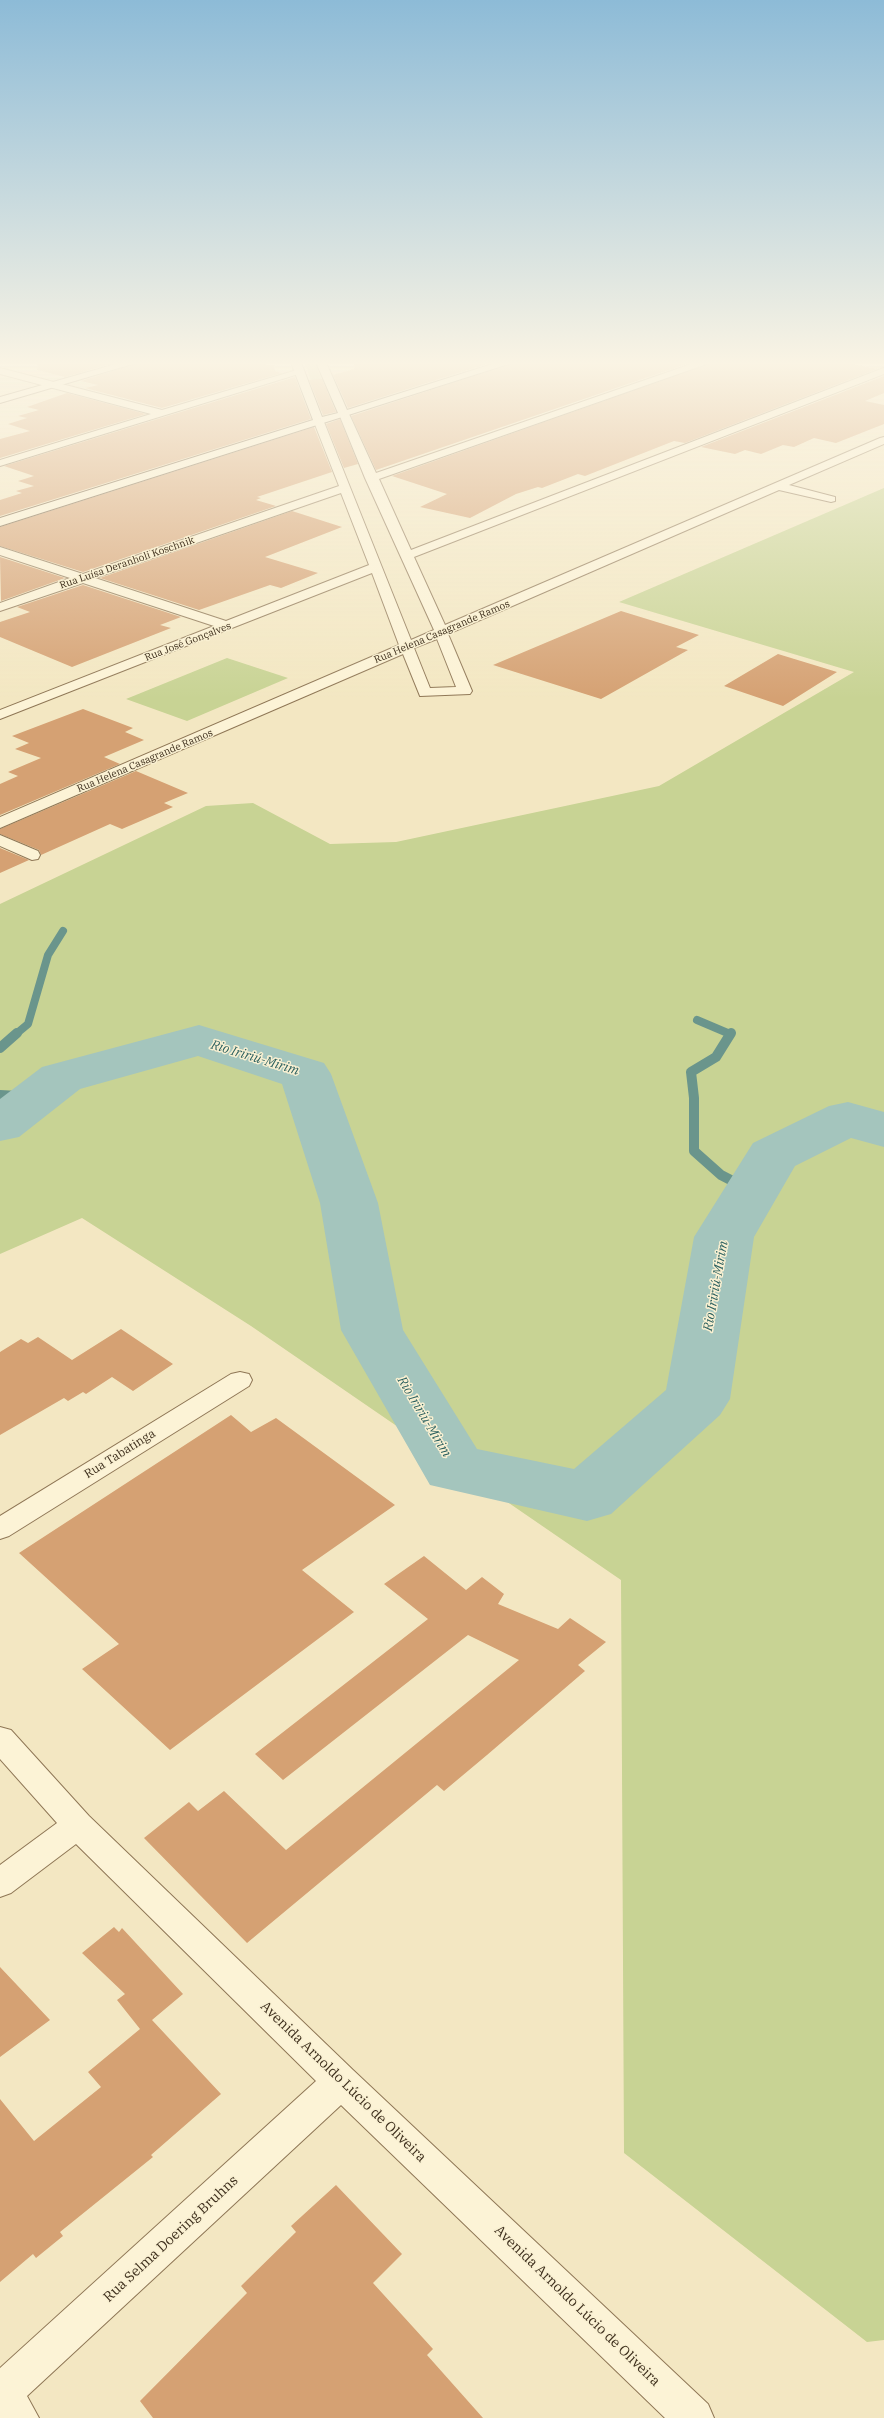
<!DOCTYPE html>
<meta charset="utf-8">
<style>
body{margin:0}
canvas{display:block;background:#f3e7c2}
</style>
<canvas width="884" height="2418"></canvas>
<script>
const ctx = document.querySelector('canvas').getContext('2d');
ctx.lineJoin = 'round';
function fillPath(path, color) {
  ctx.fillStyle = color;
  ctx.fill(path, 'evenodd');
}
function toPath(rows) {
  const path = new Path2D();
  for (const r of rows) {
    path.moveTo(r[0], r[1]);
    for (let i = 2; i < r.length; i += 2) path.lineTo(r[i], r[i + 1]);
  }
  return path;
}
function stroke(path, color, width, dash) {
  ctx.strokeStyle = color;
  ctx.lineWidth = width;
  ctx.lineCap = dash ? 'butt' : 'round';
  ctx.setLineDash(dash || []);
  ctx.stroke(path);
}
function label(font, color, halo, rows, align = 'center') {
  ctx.font = font + ' "IBM Plex Serif",serif';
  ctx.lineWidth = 3;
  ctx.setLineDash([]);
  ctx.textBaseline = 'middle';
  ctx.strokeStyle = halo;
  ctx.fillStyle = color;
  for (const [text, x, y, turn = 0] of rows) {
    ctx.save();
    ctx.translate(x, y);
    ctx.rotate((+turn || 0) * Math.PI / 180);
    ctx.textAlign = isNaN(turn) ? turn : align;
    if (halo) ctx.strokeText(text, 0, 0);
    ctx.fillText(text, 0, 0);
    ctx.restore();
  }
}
const green = toPath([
 [304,360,314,360,334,411,321,411],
 [884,488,884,2340,867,2342,624,2153,621,1580,251,1326,82,1218,0,1254,0,904,206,806,253,803,330,844,396,842,659,786,854,672,619,602],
 [227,658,288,678,187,721,126,699]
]);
const streamFar1 = toPath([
 [697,1020,730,1034],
 [16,1034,28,1024,48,955,63,931]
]);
const stream = toPath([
 [731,1033,716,1057,691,1072,694,1098,694,1151,721,1175,752,1191],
 [0,1048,17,1033],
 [0,1095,36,1097]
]);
const river = toPath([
 [199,1025,324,1063,331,1074,378,1203,403,1330,477,1449,574,1469,666,1390,694,1237,753,1143,829,1106,848,1102,884,1112,884,1147,851,1138,795,1166,754,1237,730,1399,720,1415,611,1514,587,1521,430,1485,341,1330,320,1203,282,1084,198,1056,80,1089,19,1137,0,1141,0,1099,42,1067,199,1025]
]);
const building = toPath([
 [38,360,124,360,65,377,37,370],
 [147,360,266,360,266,365,274,365,275,371,282,373,162,408,85,388,98,385,81,381],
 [355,360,499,360,348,408,333,375,354,369],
 [522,360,698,360,376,470,351,416],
 [719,360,831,360,877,369,685,443,674,441,585,476,578,474,542,488,538,487,516,494,470,518,420,507,447,494,392,476],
 [884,376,884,393,865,401,884,405,884,424,836,443,814,438,794,447,783,445,761,454,745,450,735,454,701,447],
 [295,377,311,419,0,516,0,500,22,493,16,491,34,486,18,481,34,476,4,466],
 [322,379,336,412,323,415,309,380],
 [67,393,146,414,0,458,0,439,30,431,8,424,27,418,18,416,39,410,27,407],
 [340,419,358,464,344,468,326,424],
 [314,427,332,472,257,497,261,498,256,500,276,506,83,572,0,546,0,527],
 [292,511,342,527,265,557,318,573,281,588,270,585,199,610,100,578],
 [0,557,65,578,1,601],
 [83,585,181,617,160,625,171,628,72,667,0,637,0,622,30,612,17,607],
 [621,611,699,635,676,647,688,650,601,699,493,665],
 [778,654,837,672,783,706,724,686],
 [83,709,133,728,125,732,144,740,104,757,120,764,0,815,0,784,18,776,8,772,41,758,15,749,29,743,12,736],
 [136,771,188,793,164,803,173,807,122,829,110,824,41,855,39,850,0,834,0,829],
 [0,848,29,860,0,873],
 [121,1329,173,1364,133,1391,112,1377,86,1394,83,1392,68,1401,64,1398,0,1435,0,1352,21,1339,28,1343,38,1337,72,1360],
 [231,1415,251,1432,276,1418,395,1505,302,1570,354,1612,170,1750,82,1669,119,1644,19,1553],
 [424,1556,466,1590,482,1577,504,1594,498,1604,558,1629,570,1618,606,1642,578,1665,585,1671,487,1755,444,1791,437,1785,247,1943,144,1838,189,1802,198,1811,224,1791,286,1850,519,1660,468,1635,283,1780,255,1754,428,1619,384,1584],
 [114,1927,119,1932,122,1928,183,1994,152,2020,221,2094,151,2155,153,2157,60,2232,63,2236,36,2258,33,2254,0,2282,0,2099,34,2141,101,2087,88,2072,140,2029,117,2000,125,1994,82,1953],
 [0,1967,50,2020,0,2057],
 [336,2185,402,2254,373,2283,433,2349,427,2355,483,2418,153,2418,140,2401,247,2293,241,2286,296,2232,291,2226]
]);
const street = toPath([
 [703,360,718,360,379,479,411,550,881,369,884,368,884,374,414,557,445,625,880,438,884,437,884,444,789,485,835,497,835,501,831,502,779,490,448,634,472,691,470,694,420,696,403,654,0,828,0,817,399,645,372,573,0,719,0,710,214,626,83,583,0,611,0,603,70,578,0,555,0,547,83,574,339,486,314,422,319,419,324,422,411,640,434,630,365,478,339,414,340,412,348,412,349,414,376,473,703,360],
 [341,493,369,565,226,621,95,578,341,493],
 [437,639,456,687,430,688,414,648,437,639],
 [0,368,162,410,297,370,305,372,0,466,0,460,151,414,0,374,0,368],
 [0,835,38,851,40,855,38,859,32,860,0,846,0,835],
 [240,1372,249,1374,252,1380,249,1386,9,1536,0,1539,0,1516,231,1374,240,1372],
 [0,1727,11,1730,89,1816,353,2070,708,2404,714,2418,665,2418,341,2105,27,2396,39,2418,0,2418,0,2368,316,2081,76,1844,11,1893,0,1897,0,1865,57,1823,0,1759,0,1727]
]);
const secondary = toPath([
 [130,360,146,360,0,403,0,397,130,360],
 [290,360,300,360,322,417,338,413,315,360,325,360,347,410,505,360,521,360,0,526,0,518,313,420,290,360]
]);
const farStreetnames = [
 ["Rua Luísa Deranholi Koschnik",127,563,-19],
 ["Rua Helena Casagrande Ramos",442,632,-23],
 ["Rua José Gonçalves",188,642,-21],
 ["Rua Helena Casagrande Ramos",145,761,-23]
];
const streetNames = [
 ["Rua Tabatinga",120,1454,-32]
];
const waterNames = [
 ["Rio Iririú-Mirim",255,1058,17],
 ["Rio Iririú-Mirim",716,1286,-80],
 ["Rio Iririú-Mirim",424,1417,59]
];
const nearStreetnames = [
 ["Avenida Arnoldo Lúcio de Oliveira",343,2082,44],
 ["Rua Selma Doering Bruhns",171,2239,-43],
 ["Avenida Arnoldo Lúcio de Oliveira",577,2306,44]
];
fillPath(green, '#c8d394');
stroke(streamFar1, '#6a958c', 8);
stroke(stream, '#6a958c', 10);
fillPath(river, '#a4c5bd');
fillPath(building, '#d5a173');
stroke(street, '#8f7756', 2);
stroke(secondary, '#71583a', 2);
fillPath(street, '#fcf3d6');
fillPath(secondary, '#fcf3d6');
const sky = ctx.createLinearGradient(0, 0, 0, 699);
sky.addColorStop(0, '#8dbbd7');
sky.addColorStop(0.52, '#faf4e4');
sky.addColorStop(1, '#faf4e400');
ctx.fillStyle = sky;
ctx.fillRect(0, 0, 884, 699);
label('10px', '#3d2e1c', '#f9f0d2', farStreetnames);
label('12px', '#3d2e1c', '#f9f0d2', streetNames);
label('italic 13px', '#2a5f5e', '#f9f0d2', waterNames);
label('14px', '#3d2e1c', '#f9f0d2', nearStreetnames);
</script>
